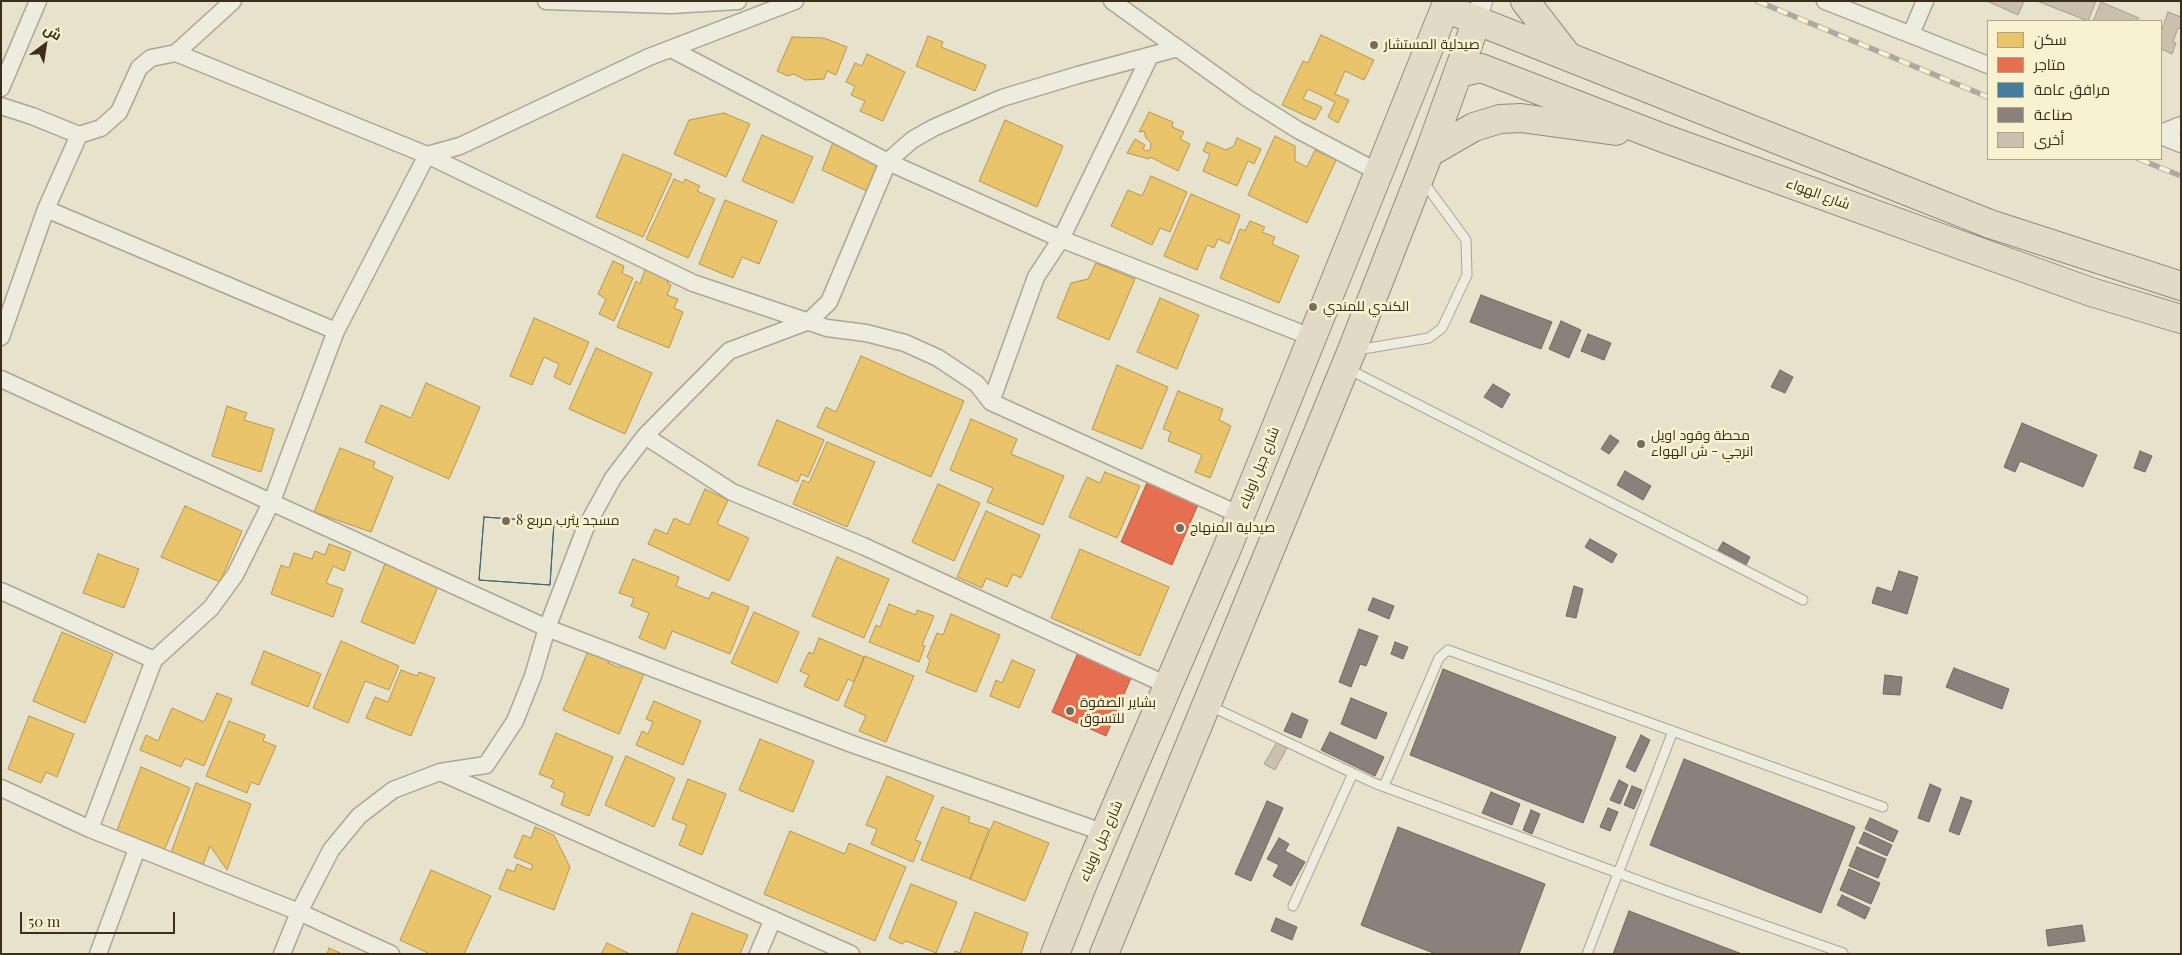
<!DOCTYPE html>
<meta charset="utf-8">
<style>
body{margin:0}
#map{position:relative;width:2182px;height:955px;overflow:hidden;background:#e7e2cc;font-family:"Playfair Display",Cairo,serif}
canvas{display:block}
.frame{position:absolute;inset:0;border:2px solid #3b2f1c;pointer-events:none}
.legend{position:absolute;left:1987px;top:20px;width:175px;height:140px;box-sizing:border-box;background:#f9f2d1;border:1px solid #ada489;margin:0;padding:6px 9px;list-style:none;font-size:15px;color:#3b2f1c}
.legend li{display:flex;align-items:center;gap:10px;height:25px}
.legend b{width:25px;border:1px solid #ada489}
.north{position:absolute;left:20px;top:20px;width:50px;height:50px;-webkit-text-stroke:4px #f9f2d1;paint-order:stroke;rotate:31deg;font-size:14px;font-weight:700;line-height:20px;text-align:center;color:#3b2f1c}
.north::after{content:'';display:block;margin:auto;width:18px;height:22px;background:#3b2f1c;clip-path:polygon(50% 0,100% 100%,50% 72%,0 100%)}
.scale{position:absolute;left:20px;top:912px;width:155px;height:22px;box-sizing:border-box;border:2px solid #3b2f1c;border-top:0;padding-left:6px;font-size:15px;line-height:18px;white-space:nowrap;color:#3b2f1c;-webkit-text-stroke:4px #f9f2d1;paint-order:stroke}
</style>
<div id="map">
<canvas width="2182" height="955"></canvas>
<div class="frame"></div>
<ul class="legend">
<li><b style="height:14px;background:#e9c46a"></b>سكن</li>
<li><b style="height:14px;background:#e76f51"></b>متاجر</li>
<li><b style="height:14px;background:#457b9d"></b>مرافق عامة</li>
<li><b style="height:14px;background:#8a817c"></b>صناعة</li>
<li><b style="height:14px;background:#cbc0ad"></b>أخرى</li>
</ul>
<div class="north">ش</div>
<div class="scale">50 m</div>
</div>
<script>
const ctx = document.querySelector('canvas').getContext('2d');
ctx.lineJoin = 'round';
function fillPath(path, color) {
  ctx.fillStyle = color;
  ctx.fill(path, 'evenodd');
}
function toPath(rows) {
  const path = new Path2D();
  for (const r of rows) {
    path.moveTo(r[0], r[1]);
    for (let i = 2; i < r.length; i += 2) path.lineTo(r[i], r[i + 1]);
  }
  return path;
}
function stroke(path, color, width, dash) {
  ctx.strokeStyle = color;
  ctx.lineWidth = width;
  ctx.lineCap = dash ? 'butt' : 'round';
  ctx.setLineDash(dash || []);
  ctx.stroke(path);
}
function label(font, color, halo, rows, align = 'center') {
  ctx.font = font + ' "Playfair Display",Cairo,serif';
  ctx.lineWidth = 5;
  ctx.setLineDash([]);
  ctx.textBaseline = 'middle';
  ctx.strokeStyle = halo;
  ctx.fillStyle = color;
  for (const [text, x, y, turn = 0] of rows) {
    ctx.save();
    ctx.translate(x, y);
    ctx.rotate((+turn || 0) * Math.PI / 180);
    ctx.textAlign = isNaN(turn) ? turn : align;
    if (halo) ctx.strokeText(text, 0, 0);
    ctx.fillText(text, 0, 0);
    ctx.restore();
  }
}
const homes = toPath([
 [1321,35,1374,60,1364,80,1345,71,1335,94,1349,100,1338,123,1328,117,1335,102,1308,89,1303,99,1322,107,1315,120,1282,105,1303,61,1308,63,1321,35],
 [928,36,943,42,941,47,986,65,975,91,916,66,928,36],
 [792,37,824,38,847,47,836,75,827,71,824,79,805,80,794,74,788,76,777,71,792,37],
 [867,54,905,72,883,121,860,111,865,101,851,95,855,86,846,82,855,63,862,66,867,54],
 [1149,112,1173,122,1172,127,1184,132,1180,139,1190,144,1178,171,1150,157,1149,159,1127,153,1135,139,1145,145,1143,149,1147,151,1150,150,1151,143,1146,138,1144,131,1139,132,1149,112],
 [724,113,750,124,726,177,674,154,689,120,724,113],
 [1005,120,1063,146,1037,207,979,181,1005,120],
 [762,135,813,157,793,203,742,181,762,135],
 [1275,136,1295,146,1295,161,1307,167,1315,150,1336,160,1307,223,1248,195,1275,136],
 [1237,138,1261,149,1254,164,1248,161,1237,186,1203,171,1210,154,1203,151,1207,142,1226,150,1234,146,1237,138],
 [834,140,884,162,871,193,822,170,834,140],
 [623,154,672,174,643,237,596,217,623,154],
 [1151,176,1187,192,1170,232,1160,228,1152,245,1111,226,1128,190,1142,196,1151,176],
 [674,179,683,183,685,179,700,186,697,191,715,199,688,258,646,239,674,179],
 [1191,194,1240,215,1229,244,1218,239,1214,248,1207,245,1197,270,1164,256,1191,194],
 [725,200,777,221,759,264,742,257,733,278,699,264,725,200],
 [1250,221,1265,227,1262,232,1275,237,1272,244,1299,256,1279,303,1220,278,1240,229,1245,231,1250,221],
 [613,261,624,266,622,273,633,278,614,321,599,314,606,299,598,294,613,261],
 [1096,263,1135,279,1109,340,1057,318,1071,283,1088,279,1096,263],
 [645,270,669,279,667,283,671,285,667,295,678,299,674,308,683,312,669,348,617,327,636,281,640,284,645,270],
 [1160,298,1199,315,1177,369,1137,352,1160,298],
 [534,318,589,342,570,385,554,377,559,364,544,357,532,385,510,376,534,318],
 [596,348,652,373,625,434,569,409,596,348],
 [861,356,964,401,931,477,817,427,826,407,836,412,861,356],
 [1117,365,1168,387,1142,449,1092,429,1117,365],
 [426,383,480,407,449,479,365,442,381,405,411,418,426,383],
 [1178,391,1223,409,1219,420,1231,426,1210,478,1195,472,1202,455,1168,441,1171,432,1163,429,1178,391],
 [227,406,247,413,244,420,274,429,261,472,212,456,227,406],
 [971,419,1017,439,1011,454,1064,476,1043,525,987,502,993,488,950,470,971,419],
 [777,420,824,440,808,477,801,474,798,482,758,465,777,420],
 [827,442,875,462,847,527,793,504,803,480,809,483,827,442],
 [340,448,375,462,373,468,393,477,371,532,314,512,340,448],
 [1105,472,1140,486,1117,538,1069,517,1087,477,1100,483,1105,472],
 [938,484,980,503,954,561,912,542,938,484],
 [705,489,728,500,717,524,749,538,729,581,648,544,655,529,667,534,674,518,689,525,705,489],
 [185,506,242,531,220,582,161,557,185,506],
 [986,511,1040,535,1021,578,1013,574,1007,587,986,578,982,588,957,577,986,511],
 [329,544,351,552,344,571,333,566,326,583,343,589,333,617,271,594,281,565,289,568,294,553,312,559,315,551,325,555,329,544],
 [1080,549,1169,587,1140,656,1051,618,1080,549],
 [98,554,139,569,124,608,83,593,98,554],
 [837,557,889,579,864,638,812,616,837,557],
 [387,559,440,582,414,644,361,622,387,559],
 [633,559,679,577,676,586,709,599,712,592,749,607,730,654,672,631,665,649,639,638,649,613,631,606,634,598,619,593,633,559],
 [889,604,916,615,917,610,934,616,922,645,925,646,919,662,869,642,876,625,880,627,889,604],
 [754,612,799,632,777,683,731,663,754,612],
 [951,614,1000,635,976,692,926,672,930,660,927,657,937,633,943,635,951,614],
 [62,632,113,654,85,723,33,701,62,632],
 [819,638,864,657,854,682,848,679,838,701,804,686,809,675,800,671,809,652,813,654,819,638],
 [341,641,399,666,389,690,365,681,348,723,313,708,341,641],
 [589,649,610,658,608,663,620,668,622,664,644,674,619,734,563,710,589,649],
 [264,651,321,674,308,707,251,684,264,651],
 [865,656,914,676,886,742,859,731,866,716,844,706,865,656],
 [1012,660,1035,670,1019,708,990,696,996,680,1002,683,1012,660],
 [401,670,417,676,419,672,435,678,411,736,366,718,375,697,388,702,401,670],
 [217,693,232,699,204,766,185,758,181,767,140,750,146,735,158,741,172,708,204,722,217,693],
 [654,701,701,721,683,765,636,745,642,731,648,734,653,722,646,719,654,701],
 [29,716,74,734,57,777,46,772,41,783,8,769,29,716],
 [229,721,265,735,263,741,276,746,259,785,251,782,247,793,206,776,229,721],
 [556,733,613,757,589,816,561,805,565,793,551,787,554,780,539,774,556,733],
 [760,739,814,761,793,812,739,790,760,739],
 [626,756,675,778,654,827,605,805,626,756],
 [141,767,190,788,164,851,116,833,141,767],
 [887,776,934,796,915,840,921,842,913,862,871,844,877,829,866,825,887,776],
 [688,779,726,794,702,855,679,845,687,825,672,819,688,779],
 [196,783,251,804,227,870,210,846,203,865,171,853,196,783],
 [942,807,970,817,968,822,989,829,970,879,921,860,942,807],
 [994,821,1049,843,1025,901,970,879,994,821],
 [535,827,554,835,570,867,554,910,499,889,507,869,514,872,517,864,531,870,533,865,514,857,523,835,531,838,535,827],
 [790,831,845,854,849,843,906,867,875,941,764,894,790,831],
 [431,870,491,896,464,954,430,954,400,940,431,870],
 [911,884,957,902,936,953,906,941,902,944,889,938,911,884],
 [975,912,1028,933,1021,954,954,954,955,951,960,953,975,912],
 [692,913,748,935,740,954,676,954,692,913],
 [607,943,630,954,601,954,607,943],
 [329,948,342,954,327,954,329,948]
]);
const shops = toPath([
 [1149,478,1200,500,1172,565,1121,542,1149,478],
 [1080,648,1134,671,1106,736,1052,712,1080,648]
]);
const public = toPath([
 [484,517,554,522,550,585,479,580,484,517],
 [484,517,554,522,550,585,479,580,484,517]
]);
const industry = toPath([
 [1481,295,1552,322,1541,349,1470,322,1481,295],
 [1561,321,1581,330,1569,358,1549,349,1561,321],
 [1588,334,1611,343,1604,360,1581,351,1588,334],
 [1780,370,1793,377,1785,393,1771,387,1780,370],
 [1493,384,1510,394,1502,408,1484,397,1493,384],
 [2022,423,2097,455,2083,487,2020,461,2015,472,2004,467,2022,423],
 [1610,435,1619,441,1609,454,1601,449,1610,435],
 [2140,451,2152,456,2145,472,2134,468,2140,451],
 [1625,471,1651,486,1643,500,1617,485,1625,471],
 [1590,539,1617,554,1612,563,1585,547,1590,539],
 [1723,542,1750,557,1746,565,1718,550,1723,542],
 [1899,571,1918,577,1907,614,1872,603,1877,587,1892,592,1899,571],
 [1574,586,1583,589,1576,618,1566,616,1574,586],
 [1373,598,1394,606,1389,619,1368,610,1373,598],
 [1359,629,1378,636,1366,666,1360,664,1351,687,1339,682,1359,629],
 [1395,642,1408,647,1403,659,1391,654,1395,642],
 [1954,668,2009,689,2002,709,1946,687,1954,668],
 [1443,669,1616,737,1583,823,1410,755,1443,669],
 [1885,675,1902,677,1900,695,1883,694,1885,675],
 [1351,698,1387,713,1376,739,1341,724,1351,698],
 [1292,713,1308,720,1301,738,1284,731,1292,713],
 [1330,732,1384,757,1375,776,1321,750,1330,732],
 [1641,735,1650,740,1635,772,1626,767,1641,735],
 [1684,759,1855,827,1821,913,1650,845,1684,759],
 [1619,780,1628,785,1620,804,1610,800,1619,780],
 [1930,784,1941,789,1929,822,1918,818,1930,784],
 [1632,786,1642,790,1634,809,1624,805,1632,786],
 [1491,792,1520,804,1512,825,1482,813,1491,792],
 [1961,797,1972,801,1959,835,1949,831,1961,797],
 [1267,801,1283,808,1251,881,1235,874,1267,801],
 [1608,808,1618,812,1610,831,1600,827,1608,808],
 [1531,810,1540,814,1532,834,1523,830,1531,810],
 [1870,818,1898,831,1893,842,1865,829,1870,818],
 [1398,827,1545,884,1519,954,1436,954,1361,925,1398,827],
 [1864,832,1892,845,1887,856,1859,843,1864,832],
 [1279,838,1289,844,1285,851,1305,862,1291,886,1273,876,1279,865,1267,859,1279,838],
 [1857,847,1886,859,1878,878,1849,866,1857,847],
 [1849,869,1880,883,1871,904,1840,890,1849,869],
 [1842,895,1870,908,1865,919,1837,905,1842,895],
 [1629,911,1742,954,1613,954,1629,911],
 [1276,918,1297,927,1292,940,1271,931,1276,918],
 [2082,925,2085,941,2048,946,2046,930,2082,925]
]);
const building = toPath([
 [1987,1,2024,1,2018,15,1987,1],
 [2037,1,2096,1,2088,21,2037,1],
 [2101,2,2139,18,2137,21,2093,21,2101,2],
 [2168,12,2181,17,2181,29,2178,28,2173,42,2176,43,2172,54,2161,49,2161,32,2168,12],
 [1277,742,1287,748,1275,770,1264,764,1277,742]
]);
const service = toPath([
 [1357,350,1429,338,1442,328,1467,275,1466,240,1422,180],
 [1348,369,1803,600],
 [1210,706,1374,783,1667,891,1843,953],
 [1384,786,1439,658,1448,650,1883,807],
 [1293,906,1353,773],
 [1587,954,1673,731]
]);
const minor = toPath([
 [546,1,671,5,738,1],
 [1112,1,1247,98,1298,130,1378,172],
 [1825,1,1988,65],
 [1911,34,1925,1],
 [671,49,888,162,1061,239,1311,337],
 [176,53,427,155,693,283,827,328,866,333,905,343,938,358,977,384,991,402,1240,515],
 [1,88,38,1],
 [1,106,32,116,79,135,101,128,119,112,139,68,151,58,176,53,233,1],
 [2161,133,2181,125],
 [2161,136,2181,144],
 [46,209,336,331],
 [1,337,46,209,79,135],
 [1,379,547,628,852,744,1105,833],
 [991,402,1036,277,1061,239,1150,56],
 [645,436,732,492,863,546,1169,686],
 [1,591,154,660],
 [440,772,851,954],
 [1,788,90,829,299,912,391,954],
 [90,829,154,660,211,608,235,575,272,501,336,331,427,155,460,146,649,57,795,1],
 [98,954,137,849],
 [282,954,299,912,331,850,359,816,393,790,440,772,486,765,515,721,533,676,547,628,585,529,613,478,645,436,729,351,809,321,829,302,888,162,895,155,912,140,933,128,1002,98,1078,75,1178,48],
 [758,954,773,919]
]);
const tertiary = toPath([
 [1477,20,1482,1]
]);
const trunk = toPath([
 [1525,1,1566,54],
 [1458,73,1481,68,1663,138,2091,292,2181,319],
 [1429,153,1474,127,1500,119,1521,118,1616,131],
 [1055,954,1084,881,1226,551,1445,8,1990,224,2181,286],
 [1104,954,1352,350,1429,153,1477,20]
]);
const rail = toPath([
 [1757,1,1988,97],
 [2139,159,2181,176]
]);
const markers = [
 [1374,45,5,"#776e5a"],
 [1313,307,5,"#776e5a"],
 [1641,444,5,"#776e5a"],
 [506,521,5,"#776e5a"],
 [1180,528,5,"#776e5a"],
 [1070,711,5,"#776e5a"]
];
const poiNames = [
 ["صيدلية المستشار",1384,45],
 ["الكندي للمندي",1323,307],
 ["محطة وقود اويل",1651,436],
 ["انرجي - ش الهواء",1651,452],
 ["مسجد يثرب مربع 8",516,521],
 ["صيدلية المنهاج",1190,528],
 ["بشاير الصفوة",1080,703],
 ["للتسوق",1080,719]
];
const streetNames = [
 ["شارع الهواء",1818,194,20],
 ["شارع جبل اولياء",1259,468,-68],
 ["شارع جبل اولياء",1101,841,-66]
];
fillPath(homes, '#e9c46a');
stroke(homes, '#b59753', 1);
fillPath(shops, '#e76f51');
stroke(shops, '#b35c41', 1);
fillPath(public, '#457b9d');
stroke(public, '#426476', 1);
fillPath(industry, '#8a817c');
stroke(industry, '#72685f', 1);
fillPath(building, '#cbc0ad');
stroke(building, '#a79d8b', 1);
stroke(service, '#aca695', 11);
stroke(minor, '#aca695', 19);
stroke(tertiary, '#aca695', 22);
stroke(trunk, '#918b7c', 30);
stroke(service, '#eeebdf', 9);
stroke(minor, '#eeebdf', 16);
stroke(tertiary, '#eeebdf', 20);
stroke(trunk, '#e0dac6', 28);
stroke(rail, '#adaa9f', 5.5);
stroke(rail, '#f9f2d1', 4, [11]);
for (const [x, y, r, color] of markers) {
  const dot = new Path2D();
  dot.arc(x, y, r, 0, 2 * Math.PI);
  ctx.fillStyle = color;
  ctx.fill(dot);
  stroke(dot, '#f9f2d1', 2);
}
label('14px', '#3b2f1c', '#f9f2d1', poiNames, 'left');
label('14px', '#3b2f1c', '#f9f2d1', streetNames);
</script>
